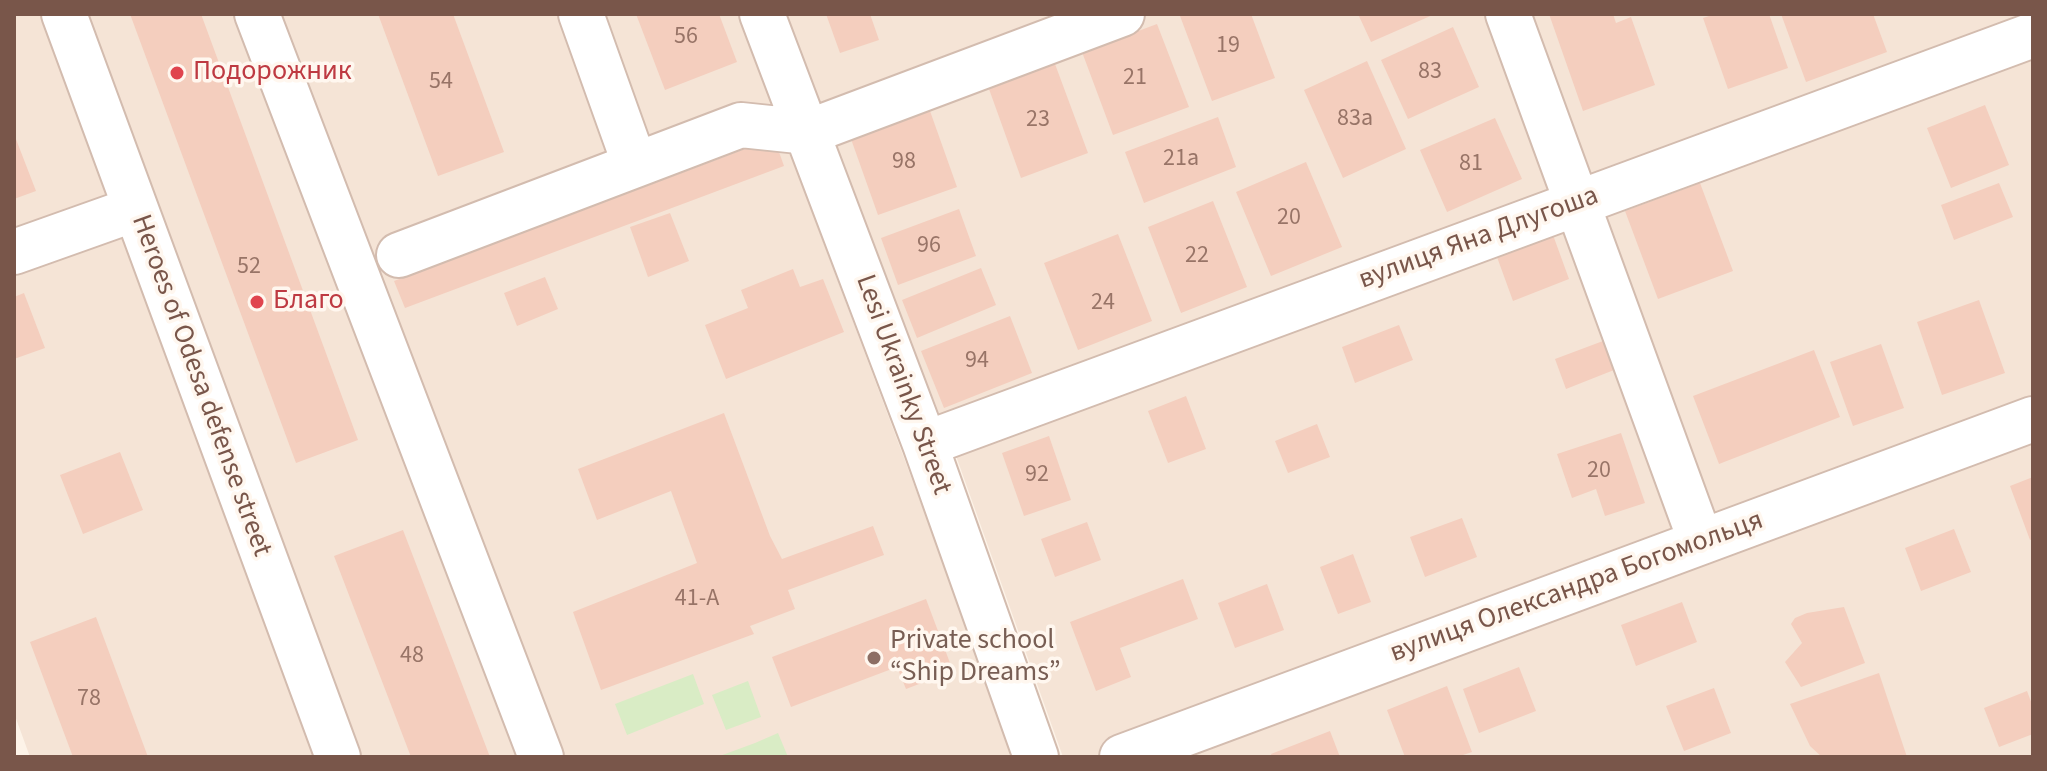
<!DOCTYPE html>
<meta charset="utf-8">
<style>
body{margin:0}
#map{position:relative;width:2047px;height:771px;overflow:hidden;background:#fdf3e8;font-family:"Source Sans 3",sans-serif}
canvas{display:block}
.frame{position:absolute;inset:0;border:16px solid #79564a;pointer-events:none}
</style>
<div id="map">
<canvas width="2047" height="771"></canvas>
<div class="frame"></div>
</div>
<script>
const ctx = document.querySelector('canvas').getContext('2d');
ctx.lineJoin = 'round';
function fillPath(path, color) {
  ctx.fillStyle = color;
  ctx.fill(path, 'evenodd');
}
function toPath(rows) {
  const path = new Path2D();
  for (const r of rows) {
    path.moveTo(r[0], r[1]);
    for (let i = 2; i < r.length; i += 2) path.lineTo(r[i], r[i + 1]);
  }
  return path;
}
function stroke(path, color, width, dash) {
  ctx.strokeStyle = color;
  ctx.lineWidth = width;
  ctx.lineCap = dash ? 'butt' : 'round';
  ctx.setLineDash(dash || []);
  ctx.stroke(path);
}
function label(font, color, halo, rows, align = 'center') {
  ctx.font = font + ' "Source Sans 3",sans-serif';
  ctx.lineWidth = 7;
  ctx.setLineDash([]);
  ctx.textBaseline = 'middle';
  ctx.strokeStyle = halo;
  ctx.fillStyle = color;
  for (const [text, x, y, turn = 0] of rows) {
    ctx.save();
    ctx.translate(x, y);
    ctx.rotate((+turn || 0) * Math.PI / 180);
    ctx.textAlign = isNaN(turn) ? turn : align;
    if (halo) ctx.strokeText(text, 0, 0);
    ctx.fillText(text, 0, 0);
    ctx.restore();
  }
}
const residential = toPath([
 [14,14,738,14,1011,744,1009,757,30,757,14,713],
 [779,14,2033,14,2033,757,1063,757,955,453]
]);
const green = toPath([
 [693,674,704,704,627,735,615,704],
 [748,681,761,717,726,730,712,695],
 [778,733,788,757,717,757,755,743]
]);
const building = toPath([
 [130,14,201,14,358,440,296,463],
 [378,14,453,14,504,152,438,176],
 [636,14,719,14,737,62,665,90],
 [826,14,870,14,879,40,840,53],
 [1186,14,1251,14,1275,78,1212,101,1180,16],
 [1358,14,1435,14,1371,42],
 [1549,14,1613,14,1616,23,1631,17,1655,85,1583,111],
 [1715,14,1769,14,1788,68,1728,89,1703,18],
 [1781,14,1873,14,1887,52,1806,82],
 [1157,24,1189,107,1113,135,1082,52],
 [1453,27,1479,87,1408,119,1381,60],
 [1367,61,1406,149,1343,178,1304,90],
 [1055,64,1088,153,1021,178,989,89],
 [1985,105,2009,165,1951,188,1927,128],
 [930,111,957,187,878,215,851,139],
 [1218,117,1236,167,1144,203,1125,152],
 [1495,118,1522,179,1447,212,1420,150],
 [14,134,36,191,14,199],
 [774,138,784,166,405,308,394,281],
 [1306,162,1342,247,1271,276,1236,192],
 [1700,183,1733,271,1658,299,1625,211],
 [1999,183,2013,217,1954,240,1941,205],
 [1213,201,1247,287,1181,313,1148,227],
 [959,209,976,256,898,285,881,238],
 [670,213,689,261,648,277,630,227],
 [1118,234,1152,321,1078,350,1044,263],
 [1553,235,1569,279,1513,301,1497,257],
 [981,268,996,305,917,338,902,300],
 [793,269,800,287,823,279,844,332,726,379,705,325,748,308,741,290],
 [545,277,558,309,517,326,504,293],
 [24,293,45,348,14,359,14,297],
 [1979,300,2005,373,1942,395,1917,322],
 [1010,316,1032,373,944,408,921,351],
 [1399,325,1413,360,1355,383,1342,347],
 [1603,341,1614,370,1566,389,1555,359],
 [1881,344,1904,408,1853,426,1830,362],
 [1814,350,1840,417,1719,464,1693,396],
 [1186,396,1206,449,1168,463,1148,411],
 [724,413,770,536,782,559,873,526,884,555,788,590,795,609,750,626,754,634,601,690,573,612,697,563,671,491,597,520,578,469],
 [1317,424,1330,457,1288,473,1275,441],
 [1621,433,1645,503,1605,516,1596,489,1572,498,1557,454],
 [1049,436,1071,500,1024,516,1002,453],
 [120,452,143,510,83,534,60,475],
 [2033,477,2033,539,2030,540,2010,486],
 [1462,518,1477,557,1425,577,1410,537],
 [1087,522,1101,560,1055,577,1041,539],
 [1954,529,1971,572,1921,591,1905,548],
 [403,530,490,757,411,757,334,556],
 [1353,554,1371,602,1338,614,1320,567],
 [1183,579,1198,619,1120,648,1131,677,1096,691,1070,622],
 [1267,584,1284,630,1235,648,1218,603],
 [926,599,953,671,906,689,897,667,791,707,772,657],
 [1682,602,1697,642,1636,666,1621,625],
 [1844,607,1865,663,1801,687,1785,662,1802,643,1791,624,1795,618,1807,613],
 [96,617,148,757,73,757,30,642],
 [1519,667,1536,711,1479,733,1463,689],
 [1879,673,1907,757,1822,757,1810,746,1790,704],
 [1447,686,1472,752,1457,757,1405,757,1387,710],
 [1714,688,1731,733,1684,751,1666,706],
 [2027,691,2033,707,2033,734,1999,747,1984,708],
 [1330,731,1340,757,1272,757,1271,754]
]);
const minor = toPath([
 [64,14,338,757],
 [257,14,541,757],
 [581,14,635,165],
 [762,14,925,444,1036,757],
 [1508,14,1701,542],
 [14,252,135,209],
 [399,255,741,125,808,132,1122,14],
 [925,444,2033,35],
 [1122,757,2033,419]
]);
const markers = [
 [177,73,8,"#e0444e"],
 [257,302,8,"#e0444e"],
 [874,658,8,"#8d6e63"]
];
const numberNames = [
 ["56",686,38],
 ["19",1228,47],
 ["83",1430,73],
 ["21",1135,79],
 ["54",441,83],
 ["83а",1355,120],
 ["23",1038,121],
 ["21а",1181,160],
 ["98",904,163],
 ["81",1471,165],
 ["20",1289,219],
 ["96",929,247],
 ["22",1197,257],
 ["52",249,268],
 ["24",1103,304],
 ["94",977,362],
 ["20",1599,472],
 ["92",1037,476],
 ["41-А",697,600],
 ["48",412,657],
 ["78",89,700]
];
const healthNames = [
 ["Подорожник",193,73],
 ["Благо",273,302]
];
const streetNames = [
 ["вулиця Яна Длугоша",1479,239,-20],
 ["Lesi Ukrainky Street",902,385,70],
 ["Heroes of Odesa defense street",200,386,70],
 ["вулиця Олександра Богомольця",1577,588,-20]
];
const educationNames = [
 ["Private school",890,642],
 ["“Ship Dreams”",890,674]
];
fillPath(residential, '#f5e4d6');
fillPath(green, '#d9ecc5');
fillPath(building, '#f4cebe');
stroke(minor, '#d3bcaf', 48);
stroke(minor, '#fff', 44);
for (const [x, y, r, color] of markers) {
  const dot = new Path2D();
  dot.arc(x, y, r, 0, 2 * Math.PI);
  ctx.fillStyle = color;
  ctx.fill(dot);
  stroke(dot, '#fff7ef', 3);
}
label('24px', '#987467', null, numberNames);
label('28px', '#be3a42', '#fff7ef', healthNames, 'left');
label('28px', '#79564a', '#fff7ef', streetNames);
label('28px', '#785e54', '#fff7ef', educationNames, 'left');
</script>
